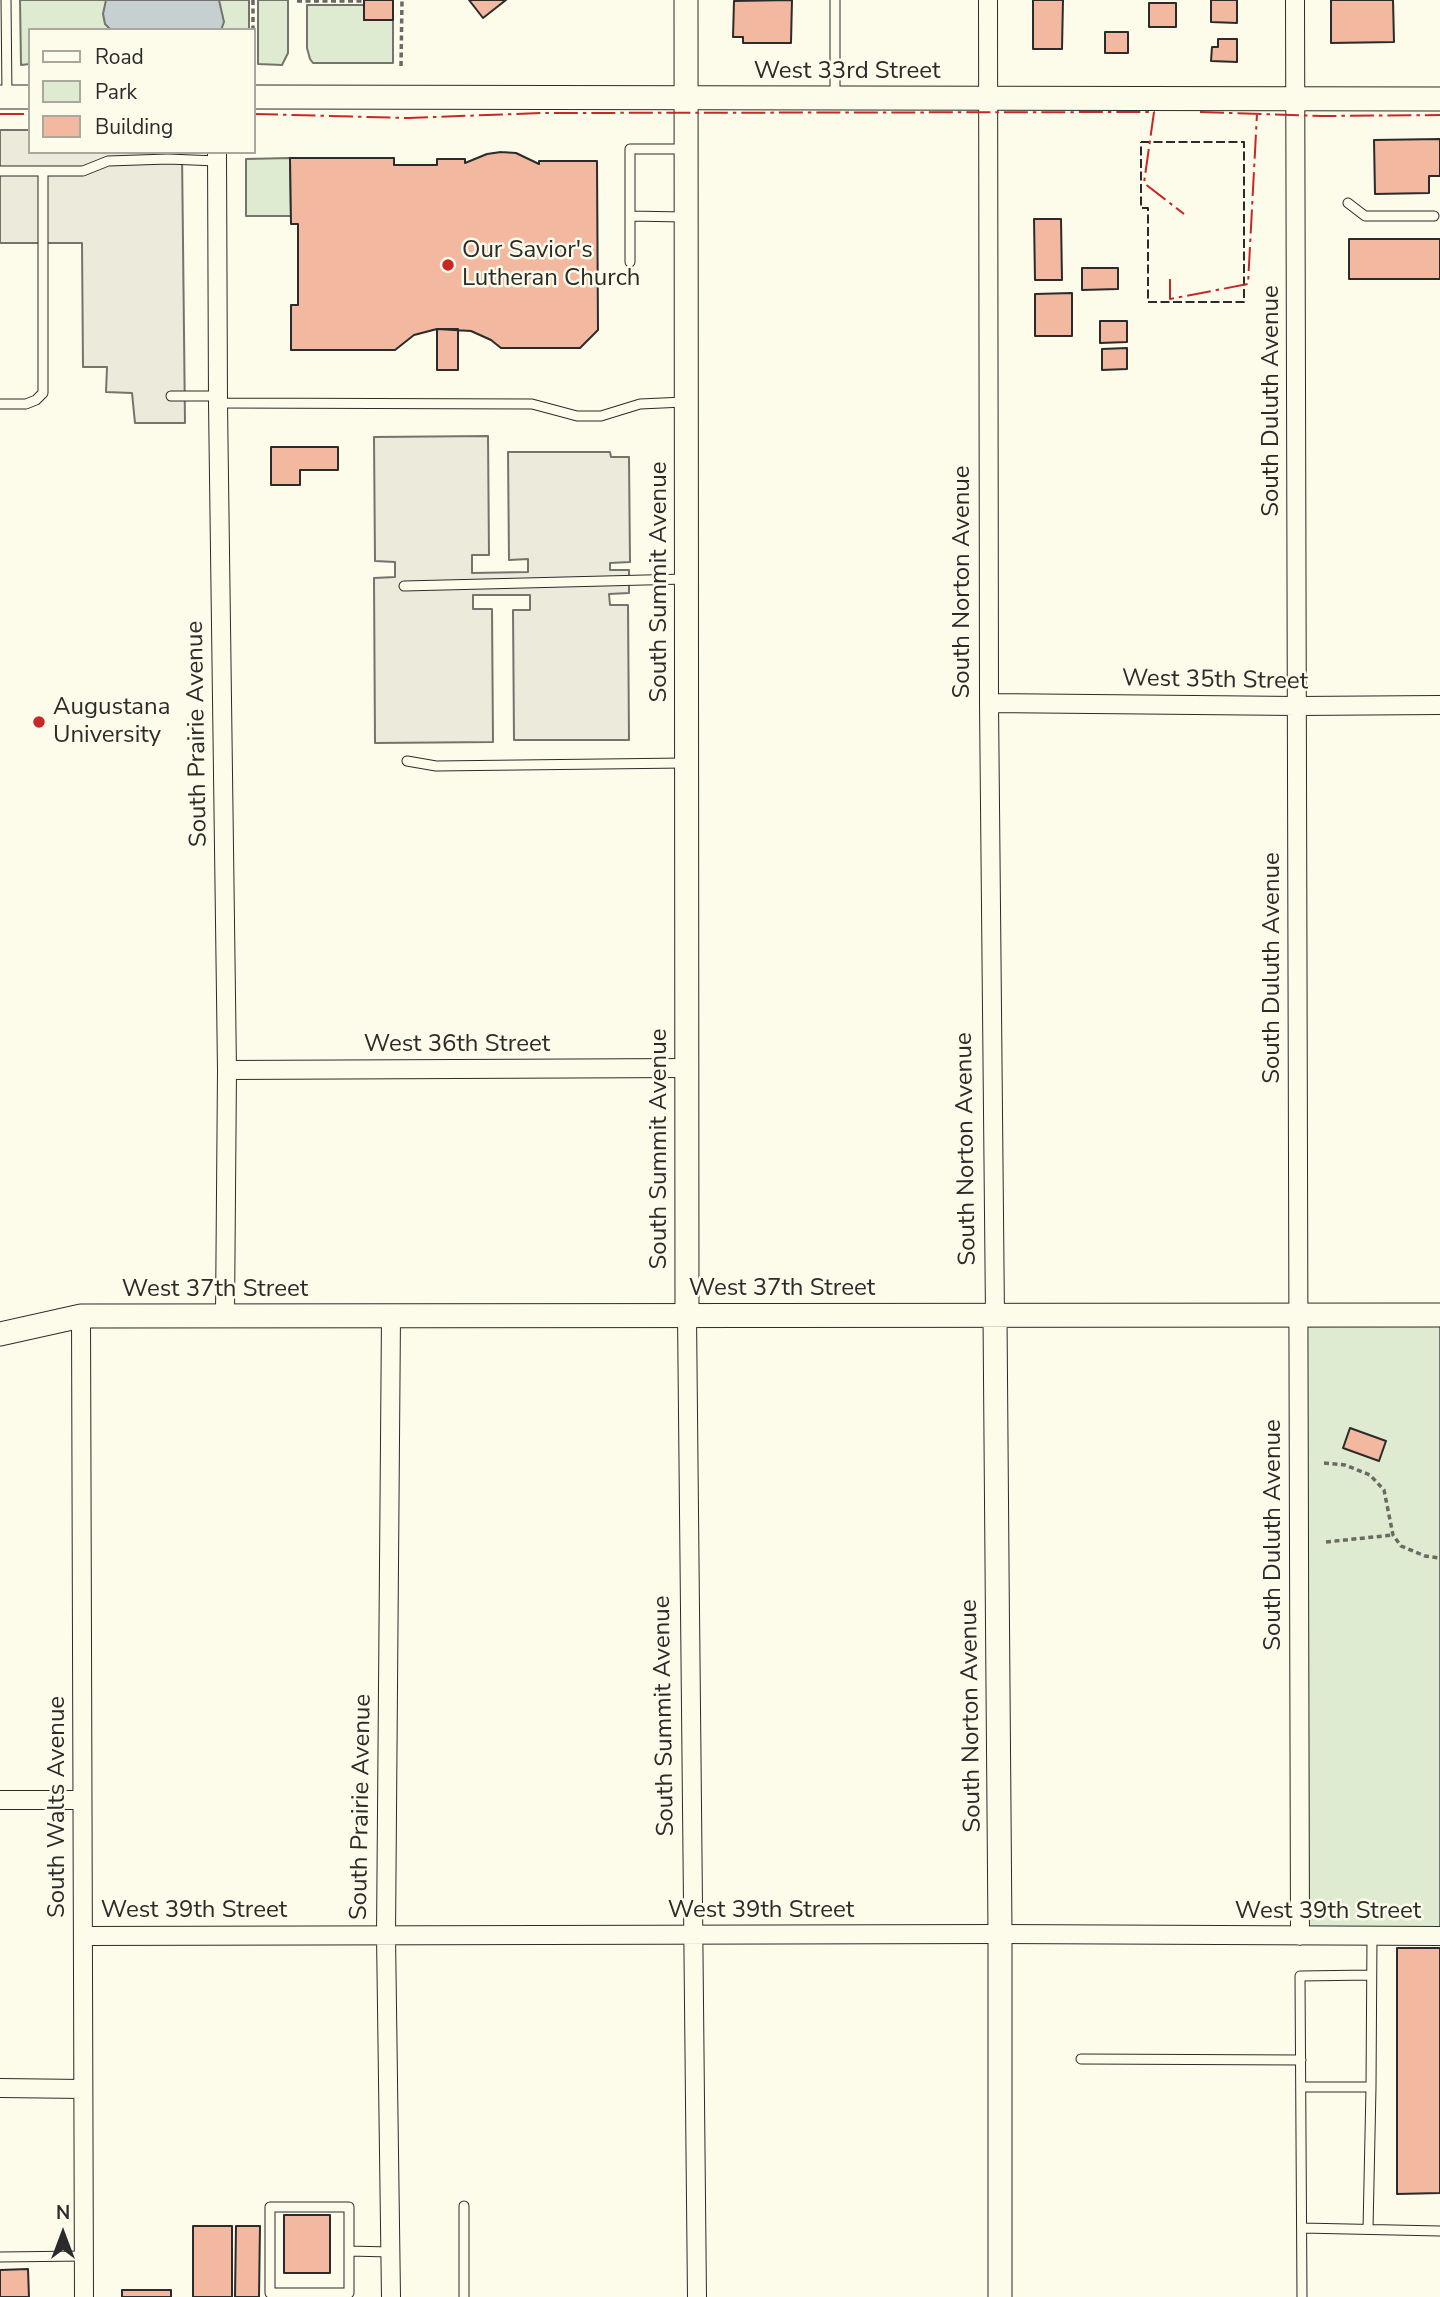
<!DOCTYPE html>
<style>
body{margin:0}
#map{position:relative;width:1440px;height:2297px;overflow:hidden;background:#fdfbea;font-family:"Nunito Sans",sans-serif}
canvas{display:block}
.legend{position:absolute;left:28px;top:28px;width:228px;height:126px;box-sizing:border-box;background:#fdfbea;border:2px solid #a9a89e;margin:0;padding:9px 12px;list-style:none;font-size:21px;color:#2b2b2b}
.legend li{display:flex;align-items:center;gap:14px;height:35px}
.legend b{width:35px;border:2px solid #a9a89e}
.north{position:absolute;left:28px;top:2199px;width:70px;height:70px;-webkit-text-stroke:5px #fdfbea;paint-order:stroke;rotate:0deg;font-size:19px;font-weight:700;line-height:28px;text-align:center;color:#2b2b2b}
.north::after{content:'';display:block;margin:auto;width:24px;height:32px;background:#2b2b2b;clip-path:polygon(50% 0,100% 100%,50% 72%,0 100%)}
</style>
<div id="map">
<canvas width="1440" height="2297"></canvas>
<ul class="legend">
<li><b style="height:9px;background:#fdfbea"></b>Road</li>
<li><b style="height:19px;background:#deebd1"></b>Park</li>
<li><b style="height:19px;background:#f2b8a0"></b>Building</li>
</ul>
<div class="north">N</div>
</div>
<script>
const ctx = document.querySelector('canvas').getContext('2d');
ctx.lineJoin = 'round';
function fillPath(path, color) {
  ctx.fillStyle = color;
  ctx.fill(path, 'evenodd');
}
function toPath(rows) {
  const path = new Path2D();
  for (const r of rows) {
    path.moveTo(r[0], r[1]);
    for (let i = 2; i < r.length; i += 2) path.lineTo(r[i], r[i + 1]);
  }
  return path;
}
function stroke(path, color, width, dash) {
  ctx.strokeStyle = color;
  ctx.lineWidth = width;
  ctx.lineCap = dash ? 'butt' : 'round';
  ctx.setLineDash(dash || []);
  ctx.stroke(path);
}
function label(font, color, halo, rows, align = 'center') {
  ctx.font = font + ' "Nunito Sans",sans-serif';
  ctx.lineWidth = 5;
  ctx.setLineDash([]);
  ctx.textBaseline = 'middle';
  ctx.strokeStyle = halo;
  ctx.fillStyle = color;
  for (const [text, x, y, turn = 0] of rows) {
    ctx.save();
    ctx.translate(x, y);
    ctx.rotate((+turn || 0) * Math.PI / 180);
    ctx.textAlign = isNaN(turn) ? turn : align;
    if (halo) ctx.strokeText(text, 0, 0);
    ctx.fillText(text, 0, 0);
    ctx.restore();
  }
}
const green = toPath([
 [20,0,249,0,249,30,30,30,30,64,21,65,20,0],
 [258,0,288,0,288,53,282,65,258,64,258,0],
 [307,5,364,5,364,20,393,20,393,63,313,63,310,59,307,48,307,5],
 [290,158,291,216,246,216,246,159,290,158],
 [1298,1315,1440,1315,1440,1936,1300,1936,1298,1315]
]);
const parking = toPath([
 [0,130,30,130,30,152,182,152,185,423,135,423,132,393,106,392,107,367,83,367,82,243,0,243,0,130],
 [488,436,489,555,472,555,472,573,528,572,528,559,509,560,508,452,610,452,611,457,629,457,630,562,610,563,610,570,629,570,629,593,609,594,610,605,628,605,629,740,514,740,513,610,530,610,530,595,473,595,473,609,492,609,493,742,375,743,374,578,395,577,395,562,375,561,374,437,488,436]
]);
const water = toPath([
 [106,0,219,0,224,22,221,30,111,30,105,24,103,14,106,0]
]);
const building = toPath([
 [393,0,393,20,364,20,364,0,393,0],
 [469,0,506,0,483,18,469,0],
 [792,0,791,43,743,43,743,37,733,37,734,1,792,0],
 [1033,0,1063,0,1062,49,1033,49,1033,0],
 [1211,0,1237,0,1237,23,1211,22,1211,0],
 [1331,0,1393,0,1394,42,1331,43,1331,0],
 [1149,3,1176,3,1176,27,1149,27,1149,3],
 [1105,32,1128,32,1128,53,1105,53,1105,32],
 [1218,39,1237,39,1237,62,1211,61,1212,47,1218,47,1218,39],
 [1440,139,1440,176,1429,176,1429,193,1375,194,1374,140,1440,139],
 [501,152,516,153,539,164,539,161,597,161,598,330,580,348,501,348,491,340,471,331,437,329,414,335,395,350,291,350,291,305,298,305,298,224,291,224,290,158,394,158,394,165,437,165,437,159,465,159,465,163,487,154,501,152],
 [1034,219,1061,219,1062,280,1035,280,1034,219],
 [1349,239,1440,239,1440,279,1349,279,1349,239],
 [1082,268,1118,268,1118,289,1082,290,1082,268],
 [1072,293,1072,336,1035,336,1035,294,1072,293],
 [1100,321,1127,321,1127,342,1100,343,1100,321],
 [437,329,458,329,458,370,437,370,437,329],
 [1127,348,1127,369,1102,370,1102,349,1127,348],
 [271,447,338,447,338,470,300,470,300,485,271,485,271,447],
 [1350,1428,1386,1441,1379,1461,1343,1448,1350,1428],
 [1397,1948,1440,1948,1440,2193,1397,2194,1397,1948],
 [284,2215,330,2215,330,2273,284,2273,284,2215],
 [193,2226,232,2226,232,2297,193,2297,193,2226],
 [236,2226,260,2226,259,2297,235,2297,236,2226],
 [28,2269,29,2297,0,2297,0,2270,28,2269],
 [122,2290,171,2290,171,2297,122,2297,122,2290]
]);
const path = toPath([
 [253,0,253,30],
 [297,1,364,1],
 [401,66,402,0],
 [1324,1463,1345,1465,1370,1475,1384,1490,1393,1535,1401,1546,1425,1556,1440,1558],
 [1326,1542,1393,1535]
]);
const service = toPath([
 [6,0,7,95],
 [835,0,835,96],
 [0,171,83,171,108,161,168,159,217,161],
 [1348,203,1365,216,1434,216],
 [630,216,684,217],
 [630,262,630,149,684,149],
 [171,396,218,396],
 [218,403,532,404,577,416,601,416,640,404,684,402],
 [0,404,26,404,36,400,43,393,43,171],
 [404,586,685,579],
 [407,761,436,766,685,763],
 [1081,2059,1301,2060],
 [1301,2087,1371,2087],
 [270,2207,349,2207,349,2293,270,2293,270,2207],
 [1302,2228,1440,2231],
 [1368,2229,1371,2087,1372,1936],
 [349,2251,390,2252],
 [0,2257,84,2256],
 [464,2297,464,2206],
 [1302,2297,1300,1976,1371,1975]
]);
const minor = toPath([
 [988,0,989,703,995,1316],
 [1295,0,1300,1936],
 [217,152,218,403,227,1070,225,1315],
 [989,703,1297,706,1440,705],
 [227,1070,687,1068],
 [687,1315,697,2297],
 [81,1316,84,2297],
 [0,1800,82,1800],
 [83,1936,1000,1934,1440,1936],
 [0,2088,83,2089],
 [391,2297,386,1935,391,1316]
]);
const tertiary = toPath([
 [686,0,687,1315],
 [0,97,30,97],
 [254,97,1440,99],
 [995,1316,1000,1934,1000,2297],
 [0,1334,81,1316,1440,1315]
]);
const fence = toPath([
 [1141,142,1244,142,1244,302,1148,302,1148,208,1141,208,1141,142]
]);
const power = toPath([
 [1200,112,1322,116,1440,115],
 [0,114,30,114],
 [254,114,408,118,543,113,1154,112,1144,183,1184,214],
 [1170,279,1170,299,1248,284,1257,114]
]);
const markers = [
 [448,265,7,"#c62828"],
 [39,722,7,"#c62828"]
];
const streetNames = [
 ["West 33rd Street",847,72],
 ["South Duluth Avenue",1272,401,-90],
 ["South Summit Avenue",660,582,-90],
 ["South Norton Avenue",963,582,-90],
 ["West 35th Street",1215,681,1],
 ["South Prairie Avenue",198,734,-91],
 ["South Duluth Avenue",1273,968,-90],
 ["West 36th Street",457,1045],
 ["South Summit Avenue",660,1149,-90],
 ["South Norton Avenue",967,1149,-91],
 ["West 37th Street",782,1289],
 ["West 37th Street",215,1290],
 ["South Duluth Avenue",1274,1535,-90],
 ["South Summit Avenue",665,1716,-91],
 ["South Norton Avenue",972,1716,-91],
 ["South Walts Avenue",58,1807,-90],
 ["South Prairie Avenue",362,1807,-89],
 ["West 39th Street",194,1911],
 ["West 39th Street",761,1911],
 ["West 39th Street",1328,1912]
];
const poiNames = [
 ["Our Savior's",462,251],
 ["Lutheran Church",462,279],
 ["Augustana",53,708],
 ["University",53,736]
];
fillPath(green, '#deebd1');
stroke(green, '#74746e', 2);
fillPath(parking, '#eceadb');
stroke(parking, '#74746e', 2);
fillPath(water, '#c7d0d0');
stroke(water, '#74746e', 2);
fillPath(building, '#f2b8a0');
stroke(building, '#2b2b2b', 2);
stroke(service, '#2b2b2b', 11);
stroke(minor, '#2b2b2b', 20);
stroke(tertiary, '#2b2b2b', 25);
stroke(path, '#6a6964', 3.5, [5, 3.5]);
stroke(service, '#fdfbea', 9);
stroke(minor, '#fdfbea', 18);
stroke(tertiary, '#fdfbea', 23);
stroke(fence, '#2b2b2b', 2, [9, 3.5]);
stroke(power, '#c62828', 2, [24, 5, 3.5, 5]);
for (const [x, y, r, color] of markers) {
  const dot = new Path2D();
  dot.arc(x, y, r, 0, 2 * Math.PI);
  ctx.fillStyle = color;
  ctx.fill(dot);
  stroke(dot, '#fdfbea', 2.5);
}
label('24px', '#2b2b2b', '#fdfbea', streetNames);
label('24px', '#2b2b2b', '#fdfbea', poiNames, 'left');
</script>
